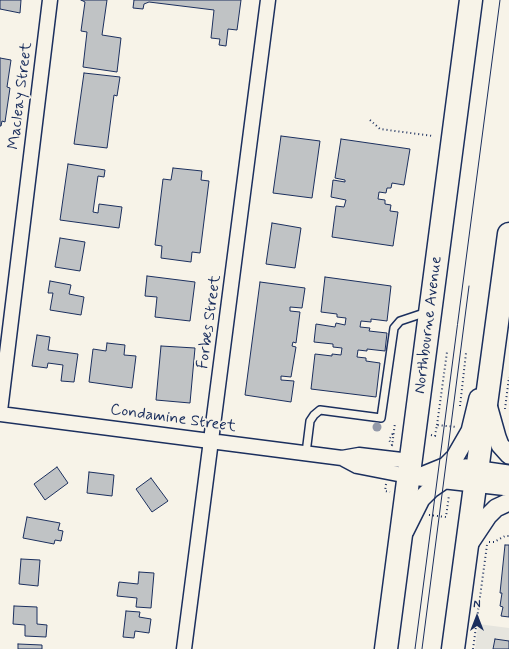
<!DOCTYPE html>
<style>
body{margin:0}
#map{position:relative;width:509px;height:649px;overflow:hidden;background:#f7f3e8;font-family:Mynerve,sans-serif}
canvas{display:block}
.north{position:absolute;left:457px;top:597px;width:40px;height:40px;-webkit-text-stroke:3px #f7f3e8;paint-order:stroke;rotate:0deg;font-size:11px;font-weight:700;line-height:16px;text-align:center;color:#1b2f5e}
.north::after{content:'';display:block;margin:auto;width:14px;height:18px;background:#1b2f5e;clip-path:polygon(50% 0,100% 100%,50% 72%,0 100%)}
</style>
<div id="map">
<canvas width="509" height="649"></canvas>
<div class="north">N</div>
</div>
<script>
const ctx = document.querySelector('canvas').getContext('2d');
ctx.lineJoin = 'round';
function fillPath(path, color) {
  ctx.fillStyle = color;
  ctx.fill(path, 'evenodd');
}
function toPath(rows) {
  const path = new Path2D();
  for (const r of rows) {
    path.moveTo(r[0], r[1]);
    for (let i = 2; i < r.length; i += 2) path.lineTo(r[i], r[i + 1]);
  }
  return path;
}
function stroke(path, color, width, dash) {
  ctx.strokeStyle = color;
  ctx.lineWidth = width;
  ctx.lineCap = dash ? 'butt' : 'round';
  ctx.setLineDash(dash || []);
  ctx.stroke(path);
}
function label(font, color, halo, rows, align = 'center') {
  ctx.font = font + ' Mynerve,sans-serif';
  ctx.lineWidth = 3.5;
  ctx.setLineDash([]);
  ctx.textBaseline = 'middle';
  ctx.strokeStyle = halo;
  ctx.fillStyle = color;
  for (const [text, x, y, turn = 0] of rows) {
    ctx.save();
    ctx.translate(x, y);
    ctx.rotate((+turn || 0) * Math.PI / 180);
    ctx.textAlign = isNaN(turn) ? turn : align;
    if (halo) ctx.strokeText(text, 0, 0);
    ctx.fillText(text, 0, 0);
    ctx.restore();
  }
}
const built = toPath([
 [478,624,509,628,509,649,475,649]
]);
const building = toPath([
 [0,0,21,0,20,13,0,9,0,0],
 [81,0,107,0,102,35,121,38,117,72,83,67,87,32,81,31,85,2,81,0],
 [134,0,241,0,237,30,228,29,226,46,219,45,220,39,211,38,214,10,149,2,144,4,143,9,133,8,134,0],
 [0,58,11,60,7,87,10,88,5,122,2,121,1,126,0,126,0,58],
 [84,73,120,77,117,96,114,95,107,148,74,144,84,73],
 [281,136,320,141,312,198,273,193,281,136],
 [341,139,410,149,404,185,392,183,391,188,387,188,386,193,379,192,378,199,385,200,385,204,391,205,390,211,398,212,393,246,332,237,336,206,344,207,346,200,331,197,333,180,345,182,345,180,335,178,341,139],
 [68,164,105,170,104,177,98,176,93,212,98,213,99,204,122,207,119,228,60,220,68,164],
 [173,168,202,171,201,180,209,181,200,253,192,252,191,262,161,258,162,246,155,245,163,179,171,180,173,168],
 [272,223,301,228,295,268,266,264,272,223],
 [60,238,85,242,80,271,55,267,60,238],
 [147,276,195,282,190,321,155,317,157,297,145,296,147,276],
 [325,277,391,286,387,321,371,319,371,322,361,321,360,327,370,328,369,331,387,333,385,351,367,349,367,351,358,350,357,357,366,358,366,361,380,363,376,397,311,389,315,354,332,356,332,354,341,355,342,348,333,347,333,344,314,342,316,324,335,327,336,323,345,325,346,318,337,317,337,314,321,312,325,277],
 [50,281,71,285,69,294,84,297,81,315,50,310,53,293,48,293,50,281],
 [260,282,305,288,302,308,290,307,290,311,300,312,296,343,293,342,292,346,296,347,291,377,281,376,281,380,294,381,291,402,245,395,260,282],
 [37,335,50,337,48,350,78,354,74,382,61,381,63,365,48,363,47,368,32,366,37,335],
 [107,343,125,345,124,355,136,356,132,388,89,382,93,349,106,351,107,343],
 [161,346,195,348,190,403,156,400,161,346],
 [57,467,68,483,45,500,34,484,57,467],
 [89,472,114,475,112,496,87,493,89,472],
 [151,478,168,501,152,512,136,489,151,478],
 [27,517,60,523,58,530,63,531,61,541,55,540,54,544,23,538,27,517],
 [505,545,509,545,509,617,501,616,503,607,500,606,502,593,500,593,505,545],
 [21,559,40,560,38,586,19,584,21,559],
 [139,572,154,573,151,608,136,607,137,598,117,596,119,582,138,584,139,572],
 [14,606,37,607,37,624,47,625,46,637,25,636,25,625,13,624,14,606],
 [126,611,140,612,139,617,151,619,149,633,135,631,134,638,123,637,126,611],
 [495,639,509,641,509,649,493,649,495,639],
 [18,644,42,645,42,649,18,649,18,644]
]);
const path = toPath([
 [370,120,380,129,433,136],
 [460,406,466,353],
 [505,409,509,377],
 [437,425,447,352],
 [431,435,435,436,437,425,456,427],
 [392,445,389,440,393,433],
 [392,446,395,423],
 [386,484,385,491,390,492],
 [429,515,446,517,449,495],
 [489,542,494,542,505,536,509,536],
 [473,649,487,545]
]);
const service = toPath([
 [306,453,310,421,314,415,320,410,381,418,394,328,400,321,427,312]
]);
const minor = toPath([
 [0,411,50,0],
 [0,414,342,458,359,455,410,461],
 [342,458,357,466,408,476],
 [184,649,268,0]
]);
const tertiary = toPath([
 [488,405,497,437,500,445,509,455],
 [466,468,509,474],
 [419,477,446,466,455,457,470,431,478,398],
 [420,477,509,487],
 [405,531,421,499,431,489,444,480,465,468],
 [468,546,488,516,496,508,509,502]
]);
const trunk = toPath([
 [386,649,471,0],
 [453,649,509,234]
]);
const tram = toPath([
 [415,649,500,0],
 [422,649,469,286]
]);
const trees = [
 [377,427]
];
const streetNames = [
 ["Macleay Street",21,96,-83],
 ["Forbes Street",210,322,-82],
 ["Northbourne Avenue",429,325,-83],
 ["Condamine Street",173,419,8]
];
fillPath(built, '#e6e5de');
fillPath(building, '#c0c3c5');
stroke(building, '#1b2f5e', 1);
stroke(service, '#1b2f5e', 10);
stroke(minor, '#1b2f5e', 17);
stroke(tertiary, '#1b2f5e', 20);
stroke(trunk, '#1b2f5e', 25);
stroke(path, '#1b2f5e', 2, [1, 3]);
stroke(service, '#f7f3e8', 7);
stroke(minor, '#f7f3e8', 14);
stroke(tertiary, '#f7f3e8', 17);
stroke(trunk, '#f7f3e8', 22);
stroke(tram, '#1b2f5e', 1);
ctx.fillStyle = '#9399a9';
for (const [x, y] of trees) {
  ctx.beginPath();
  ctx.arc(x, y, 4.5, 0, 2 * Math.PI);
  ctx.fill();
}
label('16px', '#1b2f5e', '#f7f3e8', streetNames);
</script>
